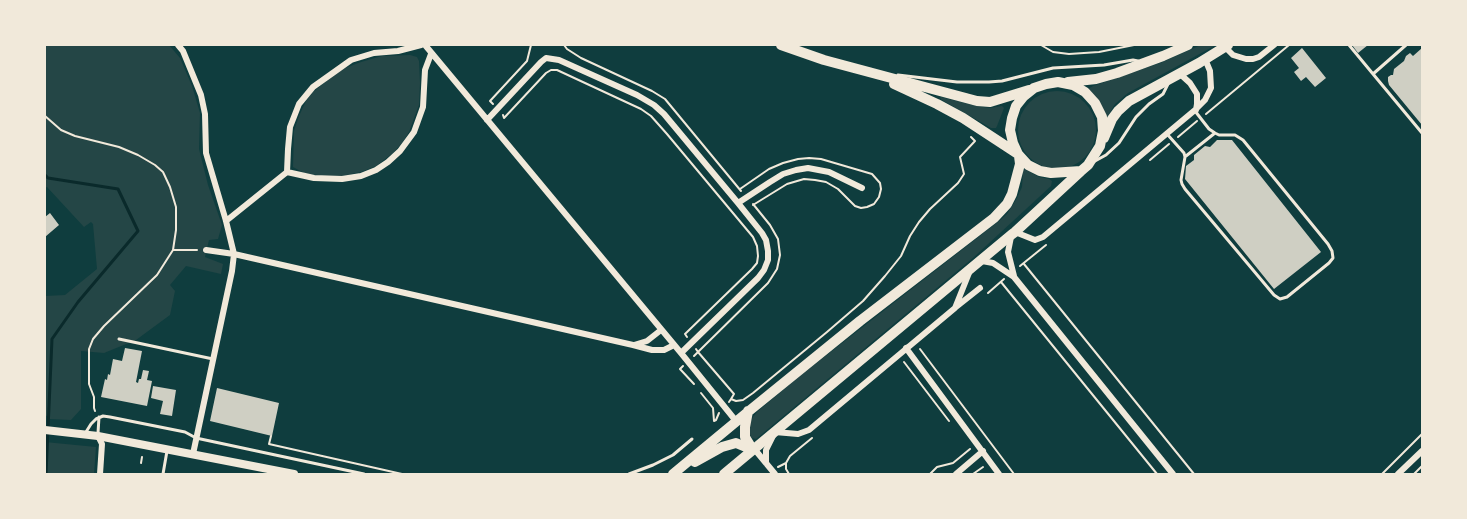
<!DOCTYPE html>
<style>
body{margin:0}
#map{position:relative;width:1467px;height:519px;overflow:hidden;background:#0f3d3e;font-family:Poppins,sans-serif}
canvas{display:block}
.frame{position:absolute;inset:0;border:46px solid #f1e9da;pointer-events:none}
</style>
<div id="map">
<canvas width="1467" height="519"></canvas>
<div class="frame"></div>
</div>
<script>
const ctx = document.querySelector('canvas').getContext('2d');
ctx.lineJoin = 'round';
function fillPath(path, color) {
  ctx.fillStyle = color;
  ctx.fill(path, 'evenodd');
}
function toPath(rows) {
  const path = new Path2D();
  for (const r of rows) {
    if (r.length === 3) {
      path.moveTo(r[0] + r[2], r[1]);
      path.arc(r[0], r[1], r[2], 0, 2 * Math.PI);
      continue;
    }
    path.moveTo(r[0], r[1]);
    for (let i = 2; i < r.length; i += 2) path.lineTo(r[i], r[i + 1]);
  }
  return path;
}
function stroke(path, color, width, dash) {
  ctx.strokeStyle = color;
  ctx.lineWidth = width;
  ctx.lineCap = dash ? 'butt' : 'round';
  ctx.setLineDash(dash || []);
  ctx.stroke(path);
}
const green = toPath([
 [45,45,169,45,180,58,192,86,200,113,199,149,208,185,222,225,218,239,209,240,205,257,223,264,221,274,186,266,170,285,175,291,170,315,136,340,104,353,81,351,81,409,71,420,49,419,45,414,45,296,65,295,97,269,93,224,91,222,84,227,47,187,45,188],
 [1201,45,1216,45,1128,93,1115,104,1107,117,1088,89,1093,86,1160,63],
 [410,55,417,57,419,61,420,83,419,105,409,132,402,143,393,153,376,166,361,172,342,176,324,176,304,173,293,167,294,131,299,116,306,101,313,92,340,70,361,62,382,56],
 [1057,130,39],
 [941,97,977,106,990,108,1002,106,1004,108,997,126,996,128,991,128,942,100,940,98],
 [1025,169,1039,177,1049,179,1052,181,1051,186,974,257,756,439,752,438,750,435,749,425,753,417,758,411,801,375,999,221,1007,214,1017,198,1022,187,1023,170],
 [45,442,96,447,94,474,45,474]
]);
const stream = toPath([
 [45,175,48,178,118,189,138,231,78,302,52,339,46,474]
]);
const building = toPath([
 [1352,45,1368,45,1358,53],
 [1302,48,1326,78,1315,87,1306,77,1301,81,1294,72,1299,68,1291,58],
 [1422,48,1422,125,1389,85,1388,81,1388,77,1391,75,1393,75,1394,69,1404,61,1406,56,1410,53,1413,56],
 [1217,140,1232,140,1321,252,1274,289,1185,179,1186,166,1194,160,1194,155,1205,146,1210,147],
 [50,213,59,225,45,237,45,217],
 [125,348,142,351,136,382,138,383,139,379,141,379,143,370,149,371,147,380,152,381,147,406,101,397,105,379,107,380,108,374,110,375,113,359,122,361],
 [153,386,176,390,172,416,160,414,163,401,151,398],
 [217,388,279,403,272,436,210,421]
]);
const path = toPath([
 [564,45,567,49,581,58,652,91,665,99,741,191],
 [1041,45,1053,52,1069,54,1099,52,1134,45],
 [493,104,490,101,527,61,531,45],
 [1206,114,1289,45],
 [503,115,504,118,546,73,551,70,557,70,641,109,651,116,667,134,753,237,757,246,758,256,757,263,752,269,685,334,687,337],
 [45,116,61,130,75,136,119,147,138,155,155,165,163,172,170,187,176,207,176,230,173,250,157,275,104,326,93,339,89,349,89,384,94,397,94,408,95,411],
 [1178,137,1197,121],
 [1150,160,1169,144],
 [740,189,769,169,783,163,798,159,809,158,821,159,872,174,880,183,881,189,879,197,874,204,867,207,861,208,855,206,838,189,826,182,815,180,804,179,787,184,753,205],
 [173,250,197,250],
 [1024,264,1194,474],
 [1020,266,1046,245],
 [1001,282,1157,474],
 [988,293,1004,279],
 [696,349,698,352,768,283,777,269,780,255,778,239,770,225,753,204],
 [920,349,1014,474],
 [694,356,698,352,734,394,731,399],
 [904,362,949,421],
 [683,366,680,369,694,384],
 [701,393,713,408,714,421,716,420,719,413],
 [729,402,731,399,736,401,743,400,753,393,827,332,863,301,885,276,901,256,910,236,919,222,930,209,958,183,964,174,960,157,975,141,971,137],
 [271,436,269,444,402,474],
 [141,463,142,457],
 [786,463,786,469,789,474],
 [778,467,786,463,790,456,812,438],
 [930,474,937,467,953,463,970,449],
 [973,474,983,467],
 [1382,474,1422,434],
 [1414,474,1422,466]
]);
const service = toPath([
 [1349,45,1373,74],
 [1406,45,1373,74,1422,133],
 [898,75,957,82,989,82,1002,81,1053,68,1104,65,1133,60,1138,61],
 [1167,134,1184,153,1185,157,1181,180,1182,184,1185,189,1274,295,1280,299,1287,297,1329,263,1333,258,1332,251,1328,244,1243,140,1235,135,1219,135,1215,133,1209,129,1195,111],
 [1186,156,1215,133],
 [1095,161,1106,155,1119,143,1136,117,1149,104,1163,94,1168,84],
 [119,339,213,359],
 [86,432,91,424,96,419,103,416,110,417,185,432,196,438,364,474],
 [98,433,99,417],
 [163,474,167,451],
 [629,474,653,465,673,455,692,439]
]);
const minor = toPath([
 [178,45,183,51,201,95,205,114,206,153,226,221,234,254,232,271,193,454],
 [425,45,681,353,736,421],
 [1225,47,1233,55,1246,59,1253,59,1259,57,1274,45],
 [1179,73,1190,83,1197,94,1197,104,1196,110],
 [487,120,541,62,546,58,559,60,637,95,654,105,664,114,738,203,762,233,766,240,768,251,768,260,764,270,758,278,681,353],
 [287,172,314,178,342,179,361,176,376,170,388,162,400,151,414,132,423,107,425,70,431,54],
 [287,172,288,149,290,127,299,104,313,87,351,60,374,53,398,51,421,45],
 [738,203,770,182,783,174,796,170,808,168,829,172,862,188],
 [226,221,287,172],
 [1015,232,1035,240,1043,237,1195,110,1205,100,1211,88,1210,71,1205,59],
 [1011,237,1008,252,1014,276],
 [206,250,234,254,633,345,652,350,664,350,674,345],
 [982,261,993,263,1014,277,1173,474],
 [956,307,980,288],
 [634,345,647,341,661,330],
 [906,348,999,474],
 [98,436,102,444,100,474],
 [753,450,756,451,775,474],
 [766,463,766,450,775,432,798,434,809,430,955,308,969,273],
 [956,474,983,451],
 [1398,474,1422,451]
]);
const tertiary = toPath([
 [45,430,98,436,294,474]
]);
const primary = toPath([
 [781,45,824,60,977,101,990,102,1029,90],
 [1068,82,1096,79,1117,73,1163,56,1188,45],
 [894,84,937,104,963,118,1018,154],
 [1104,138,1112,119,1118,111,1129,101,1199,63,1228,45],
 [748,411,745,427,745,437,753,450],
 [695,462,722,447,736,443,753,450],
 [673,474,749,411,860,321,994,218,1007,204,1012,194,1020,164,1019,156],
 [724,474,1011,235,1015,232,1081,171,1088,165,1100,146,1103,131,1102,117,1095,103,1085,92,1073,85,1058,82,1046,84,1034,88,1024,96,1016,106,1012,118,1010,130,1013,143,1018,154,1028,165,1040,171,1051,173,1081,171]
]);
fillPath(green, '#244646');
stroke(stream, '#0a2a2b', 3);
fillPath(building, '#cfcfc3');
stroke(path, '#f1e9da', 2);
stroke(service, '#f1e9da', 3);
stroke(minor, '#f1e9da', 6);
stroke(tertiary, '#f1e9da', 8);
stroke(primary, '#f1e9da', 10);
</script>
